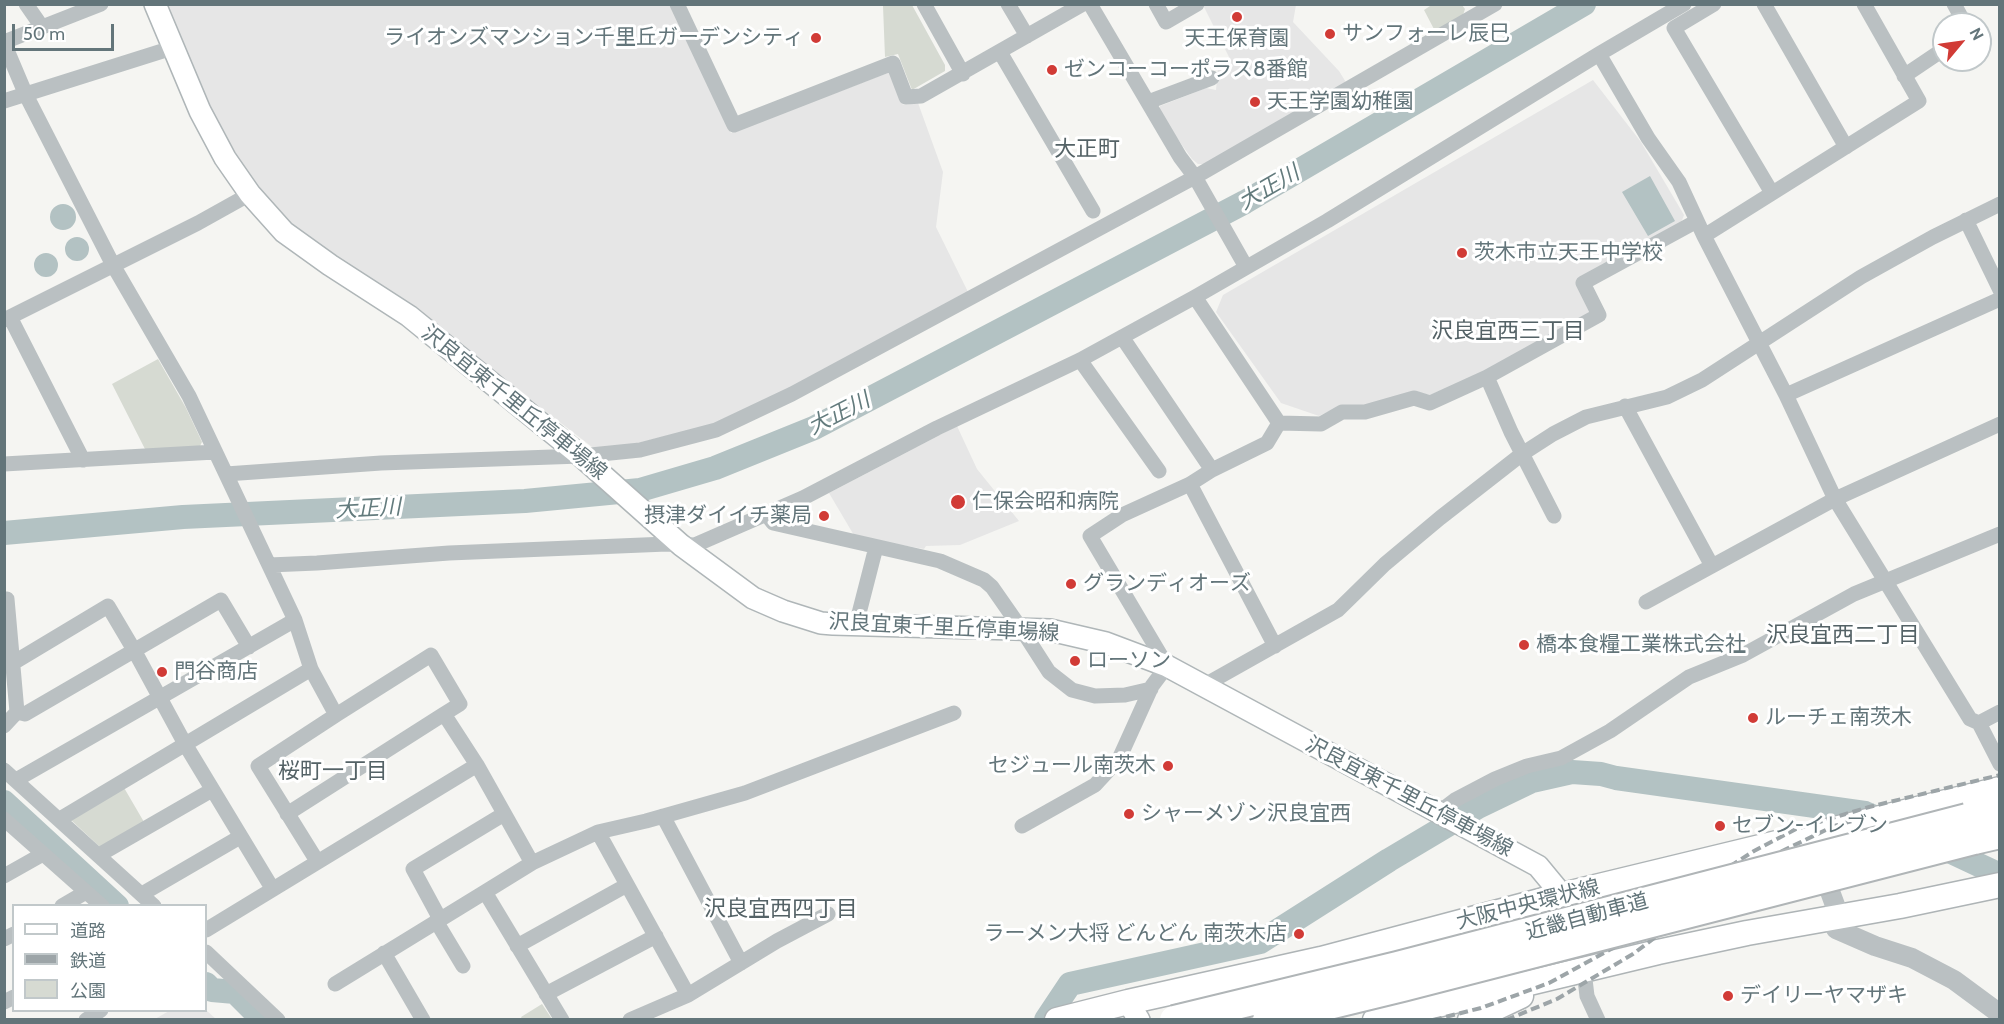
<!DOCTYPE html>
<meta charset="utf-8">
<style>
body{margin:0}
#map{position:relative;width:2004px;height:1024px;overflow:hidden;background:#f5f5f2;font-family:Cabin,"Noto Sans JP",sans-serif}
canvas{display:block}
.frame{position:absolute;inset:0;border:6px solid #63757a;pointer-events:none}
.legend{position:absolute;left:12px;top:904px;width:195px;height:108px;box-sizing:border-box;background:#fff;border:2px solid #c1c8ca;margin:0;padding:8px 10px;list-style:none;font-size:18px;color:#63757a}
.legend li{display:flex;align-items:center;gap:12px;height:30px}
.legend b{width:30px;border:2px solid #c1c8ca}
.north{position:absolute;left:1932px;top:12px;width:60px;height:60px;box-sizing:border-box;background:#fff;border:2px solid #c1c8ca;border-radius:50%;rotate:61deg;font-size:16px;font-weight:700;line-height:24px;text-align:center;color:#63757a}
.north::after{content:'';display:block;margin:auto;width:21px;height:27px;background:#d13b36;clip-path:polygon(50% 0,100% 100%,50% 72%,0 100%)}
.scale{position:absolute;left:12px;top:24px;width:102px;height:27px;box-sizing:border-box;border:3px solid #63757a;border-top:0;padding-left:8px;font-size:18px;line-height:21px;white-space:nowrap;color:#63757a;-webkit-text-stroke:4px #fff;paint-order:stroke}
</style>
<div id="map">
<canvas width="2004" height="1024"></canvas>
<div class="frame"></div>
<ul class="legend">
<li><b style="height:8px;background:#fff"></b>道路</li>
<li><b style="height:8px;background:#9da5a8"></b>鉄道</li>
<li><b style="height:16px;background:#d6dad2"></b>公園</li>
</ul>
<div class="north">N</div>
<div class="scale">50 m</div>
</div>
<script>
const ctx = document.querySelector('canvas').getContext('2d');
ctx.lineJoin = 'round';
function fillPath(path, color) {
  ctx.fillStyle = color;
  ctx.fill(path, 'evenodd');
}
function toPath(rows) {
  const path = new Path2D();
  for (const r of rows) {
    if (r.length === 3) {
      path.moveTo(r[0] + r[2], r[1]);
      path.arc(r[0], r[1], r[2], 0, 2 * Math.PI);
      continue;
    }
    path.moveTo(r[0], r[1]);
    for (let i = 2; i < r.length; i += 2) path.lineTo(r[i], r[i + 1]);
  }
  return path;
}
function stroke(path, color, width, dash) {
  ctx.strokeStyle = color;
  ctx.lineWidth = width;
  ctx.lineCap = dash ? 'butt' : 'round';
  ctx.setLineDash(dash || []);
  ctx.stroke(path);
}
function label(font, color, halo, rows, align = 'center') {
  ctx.font = font + ' Cabin,"Noto Sans JP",sans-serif';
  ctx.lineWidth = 6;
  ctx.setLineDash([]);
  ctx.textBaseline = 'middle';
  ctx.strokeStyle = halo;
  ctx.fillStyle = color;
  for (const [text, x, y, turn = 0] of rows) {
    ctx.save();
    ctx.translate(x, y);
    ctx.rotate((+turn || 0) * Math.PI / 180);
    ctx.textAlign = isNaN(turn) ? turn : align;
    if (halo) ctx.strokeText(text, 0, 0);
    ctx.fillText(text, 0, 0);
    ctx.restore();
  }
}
const built = toPath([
 [164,5,670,5,731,133,890,72,903,105,918,103,943,172,936,227,969,294,789,389,714,424,638,443,596,450,415,311,291,226,258,188,234,153,208,107],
 [1203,5,1296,5,1293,22,1339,71,1347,84,1207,164,1198,164,1192,159,1159,113,1160,106,1206,88,1216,90,1218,68,1229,57],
 [1593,80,1641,142,1684,215,1681,223,1576,282,1590,309,1589,317,1488,371,1430,395,1413,391,1362,407,1342,405,1319,416,1281,403,1216,312,1223,295],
 [957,426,977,469,1019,521,960,545,926,546,924,549,855,537,829,493],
 [206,1010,216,1019,155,1019,169,1011]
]);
const green = toPath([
 [886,4,912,5,945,65,945,71,912,90,898,54,885,57,883,6],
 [1433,4,1462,5,1465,9,1462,18,1436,33,1424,10],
 [158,359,186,408,202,442,199,448,147,453,112,384],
 [123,786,144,822,100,847,70,819],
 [542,1004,552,1019,522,1019,521,1017]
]);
const water = toPath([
 [1650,176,1675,221,1648,236,1622,192],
 [63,217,13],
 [77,249,12],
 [46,265,12]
]);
const river = toPath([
 [4,533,183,517,525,501,640,490,715,468,814,428,1245,202,1584,4],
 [4,802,117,906],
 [1934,844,2000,875],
 [206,984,212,990,235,992,263,1020],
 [1046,1020,1070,984,1260,942,1389,860,1478,807,1532,781,1572,772,1601,774,1616,778,1865,813,1886,822]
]);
const minor = toPath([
 [26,4,42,27],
 [677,4,734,125,893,63,906,97,921,96,1083,4],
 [924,4,963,74],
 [1008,4,1027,36],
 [1090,4,1180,157,1195,177,1246,267],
 [1156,4,1166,22,1197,4],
 [1714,4,1674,28,1772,193],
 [1764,4,1846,147],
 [1954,4,1965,24],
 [4,42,101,4],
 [4,43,26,95,113,265,189,396,295,620,311,669,336,715,431,655,460,704,444,714,477,765,532,863],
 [1000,52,1093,211],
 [1599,54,1648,138,1679,182,1704,236,1786,395,1835,499,1970,719,1979,723,2000,764],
 [1904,76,1944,49],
 [4,101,172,48],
 [1148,102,1212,78],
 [1966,220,2000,290],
 [1704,236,1919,101,1864,4],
 [1195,297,1279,423,1321,424,1342,412,1365,412,1414,398,1430,403,1487,377,1599,315,1583,283,1697,221],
 [10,317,83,460],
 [4,320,198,223,250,194],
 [1122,337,1212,470],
 [1080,360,1159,471],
 [1487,377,1511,432,1554,516],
 [1786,395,2000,299],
 [1625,406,1712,566,1646,602],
 [4,464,215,452],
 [226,474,381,463,581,456,640,450,716,430,792,394,1195,177,1495,4],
 [1190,484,1275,646],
 [766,514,773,523,940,561,984,580,992,587,1022,630,1049,672,1072,690,1095,696,1125,695,1151,689],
 [269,565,317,563,449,553,667,544,695,545,803,498,937,428,1080,360,1195,297,1327,221,1599,54,1684,4],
 [1712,566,1835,499,2000,424],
 [856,625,876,547],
 [13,663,108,606,134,650,185,744,272,888],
 [1203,686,1338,610,1385,564,1440,518,1522,454,1553,434,1586,417,1667,397,1702,380,1861,277,1933,237,2000,204],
 [17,712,25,714,221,600,249,647],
 [1979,723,2000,712],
 [4,726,17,712,7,599],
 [4,770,154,906],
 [16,780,295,620],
 [1438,813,1455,800,1495,779,1527,766,1561,758,1610,731,1689,677,1743,655,1854,594,2000,534],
 [287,814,444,714],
 [663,816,741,963],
 [4,819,102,906],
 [60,819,311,669],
 [1022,826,1095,785,1119,759,1152,686,1167,666,1090,536,1122,515,1190,484,1212,470,1267,443,1279,423],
 [598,832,646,821,745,793,954,713],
 [99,855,212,790],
 [317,861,258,766,336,715],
 [4,876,43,854],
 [142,894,240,837],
 [62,906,86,892],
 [440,919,413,869,504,814],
 [436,921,463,966],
 [206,930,477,765],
 [4,939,14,934],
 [517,946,627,885],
 [206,952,278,1020],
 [384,953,423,1020],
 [1584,971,1587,996,1598,1020],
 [335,984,485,892],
 [546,994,656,936],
 [4,1002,14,997],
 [86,1020,101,1010],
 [562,1020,485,892,532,863,598,832,688,995],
 [630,1020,688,995,777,941,828,914]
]);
const tertiary = toPath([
 [1821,867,1839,916,1836,929,1875,946,1912,958,1954,980,2000,1014]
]);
const secondary = toPath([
 [155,4,200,111,225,158,250,194,284,232,330,265,409,316,581,456,681,545,753,598,783,611,821,623,833,624,1050,630,1106,643,1167,666,1538,866,1562,895,1574,935],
 [1128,1002,1139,1020]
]);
const primary = toPath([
 [1057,1020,1128,1002,1321,959,1562,895,2000,789],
 [1375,1020,1658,952,1747,933,1900,906,2000,885],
 [1470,1020,1521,996]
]);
const motorway = toPath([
 [1967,818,2000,809],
 [1974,840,2000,834]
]);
const rail = toPath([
 [1433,1020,1481,1008,1549,983,1622,943,1721,872,1754,851,1796,829,1869,807,2000,775],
 [1506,1020,1557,999,1633,954,1727,883,1776,854,1834,826,1863,818]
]);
const motorwayBridge = toPath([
 [1174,1020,1397,966,1967,818],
 [1267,1020,1403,987,1974,840]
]);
const markers = [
 [1237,17,6,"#d13b36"],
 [1330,34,6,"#d13b36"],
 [816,38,6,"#d13b36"],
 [1052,70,6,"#d13b36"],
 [1255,102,6,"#d13b36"],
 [1462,253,6,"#d13b36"],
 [958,502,8,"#d13b36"],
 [824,516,6,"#d13b36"],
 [1071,584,6,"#d13b36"],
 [1524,645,6,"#d13b36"],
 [1075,661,6,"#d13b36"],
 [162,672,6,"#d13b36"],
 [1753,718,6,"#d13b36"],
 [1168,766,6,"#d13b36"],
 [1129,814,6,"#d13b36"],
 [1720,826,6,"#d13b36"],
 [1299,934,6,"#d13b36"],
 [1728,996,6,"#d13b36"]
];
const poiNames = [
 ["サンフォーレ辰巳",1342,34],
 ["ライオンズマンション千里丘ガーデンシティ",804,38,"right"],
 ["天王保育園",1237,39,"center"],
 ["ゼンコーコーポラス8番館",1064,70],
 ["天王学園幼稚園",1267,102],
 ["茨木市立天王中学校",1474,253],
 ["仁保会昭和病院",972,502],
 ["摂津ダイイチ薬局",812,516,"right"],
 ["グランディオーズ",1083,584],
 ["橋本食糧工業株式会社",1536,645],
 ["ローソン",1087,661],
 ["門谷商店",174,672],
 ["ルーチェ南茨木",1765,718],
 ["セジュール南茨木",1156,766,"right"],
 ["シャーメゾン沢良宜西",1141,814],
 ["セブン-イレブン",1732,826],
 ["ラーメン大将 どんどん 南茨木店",1287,934,"right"],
 ["デイリーヤマザキ",1740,996]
];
const streetNames = [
 ["沢良宜東千里丘停車場線",514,403,39],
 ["沢良宜東千里丘停車場線",944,628,3],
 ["沢良宜東千里丘停車場線",1409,797,28],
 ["大阪中央環状線",1528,905,-14],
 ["近畿自動車道",1587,917,-15]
];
const neighbourhoodNames = [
 ["大正町",1087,150],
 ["沢良宜西三丁目",1508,332],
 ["沢良宜西二丁目",1843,636],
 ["桜町一丁目",333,772],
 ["沢良宜西四丁目",781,910]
];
const waterNames = [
 ["大正川",1269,188,-30],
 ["大正川",839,414,-27],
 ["大正川",368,509,-3]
];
fillPath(built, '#e6e6e6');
fillPath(green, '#d6dad2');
fillPath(water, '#b3c2c3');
stroke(river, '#b3c2c3', 24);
stroke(secondary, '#afb6b8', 24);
stroke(primary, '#aeb4b6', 27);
stroke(motorway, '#b0b5b7', 32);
stroke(minor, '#bac0c2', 15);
stroke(tertiary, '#bac0c2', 20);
stroke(secondary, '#fff', 21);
stroke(primary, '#fff', 24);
stroke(motorway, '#fff', 28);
stroke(rail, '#9da5a8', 4, [9, 4.5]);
stroke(motorwayBridge, '#b0b5b7', 32, []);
stroke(motorwayBridge, '#fff', 28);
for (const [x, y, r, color] of markers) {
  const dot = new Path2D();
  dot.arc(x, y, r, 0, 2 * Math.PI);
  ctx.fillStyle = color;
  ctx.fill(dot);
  stroke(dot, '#fff', 2);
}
label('21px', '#63757a', '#fff', poiNames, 'left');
label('21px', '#63757a', '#fff', streetNames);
label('22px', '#546266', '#fff', neighbourhoodNames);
label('italic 22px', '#637b7d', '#fff', waterNames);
</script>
